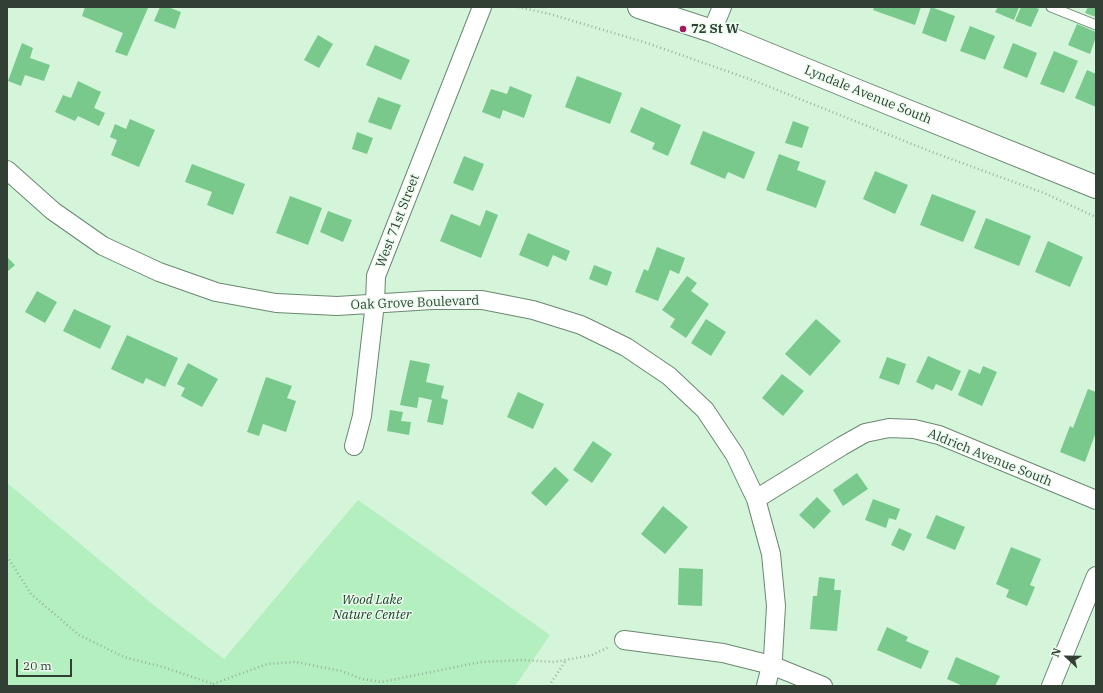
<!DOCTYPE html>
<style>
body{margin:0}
#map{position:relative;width:1103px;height:693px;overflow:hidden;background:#d4f5da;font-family:"IBM Plex Serif",serif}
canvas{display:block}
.frame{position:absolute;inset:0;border:8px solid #323f35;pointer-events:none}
.north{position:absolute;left:1047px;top:637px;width:40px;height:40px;-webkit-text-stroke:3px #ebfeee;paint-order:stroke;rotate:292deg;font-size:11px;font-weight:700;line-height:16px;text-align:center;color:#323f35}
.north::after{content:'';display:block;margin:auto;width:14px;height:18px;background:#323f35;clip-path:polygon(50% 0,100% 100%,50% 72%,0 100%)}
.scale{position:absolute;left:16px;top:659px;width:56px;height:18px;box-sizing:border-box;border:2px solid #323f35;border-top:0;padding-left:5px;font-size:12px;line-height:14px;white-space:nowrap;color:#323f35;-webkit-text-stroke:3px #ebfeee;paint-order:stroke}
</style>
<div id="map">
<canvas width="1103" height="693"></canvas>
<div class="frame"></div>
<div class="north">N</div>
<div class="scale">20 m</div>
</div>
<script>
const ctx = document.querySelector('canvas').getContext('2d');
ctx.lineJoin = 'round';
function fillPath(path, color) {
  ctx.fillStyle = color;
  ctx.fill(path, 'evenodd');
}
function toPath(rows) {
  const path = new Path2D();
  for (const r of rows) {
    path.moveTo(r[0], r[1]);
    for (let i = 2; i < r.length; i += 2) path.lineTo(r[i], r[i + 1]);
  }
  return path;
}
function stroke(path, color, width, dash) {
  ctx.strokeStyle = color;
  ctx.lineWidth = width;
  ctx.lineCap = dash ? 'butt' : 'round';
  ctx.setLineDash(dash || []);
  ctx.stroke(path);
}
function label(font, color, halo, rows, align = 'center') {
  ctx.font = font + ' "IBM Plex Serif",serif';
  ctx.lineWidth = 3;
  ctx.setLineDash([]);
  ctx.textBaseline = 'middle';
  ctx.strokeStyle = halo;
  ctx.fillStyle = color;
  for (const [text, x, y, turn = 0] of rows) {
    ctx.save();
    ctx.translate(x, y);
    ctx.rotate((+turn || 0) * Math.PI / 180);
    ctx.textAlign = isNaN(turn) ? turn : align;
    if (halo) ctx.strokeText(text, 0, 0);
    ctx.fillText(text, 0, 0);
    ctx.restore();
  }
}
const green = toPath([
 [7,483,156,607,224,659,358,500,550,635,515,686,7,686]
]);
const building = toPath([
 [85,7,148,8,127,56,115,52,123,33,82,16],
 [160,7,168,7,181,12,175,29,154,21],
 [874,7,921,7,915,25,873,10],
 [931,7,955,16,946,42,922,33],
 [998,7,1019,7,1014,20,995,12],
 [1021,7,1034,7,1039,9,1031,27,1015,21],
 [1088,7,1096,7,1096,17,1085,13],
 [1077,24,1096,32,1096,37,1090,54,1068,45],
 [970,26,995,36,985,60,960,51],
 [318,35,333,44,319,68,304,60],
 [22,43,33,48,30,58,50,65,44,81,25,75,21,86,8,81],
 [1013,43,1037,53,1027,78,1003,68],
 [375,45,410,60,401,80,366,65],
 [1054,51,1078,61,1064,93,1040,84],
 [1087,70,1096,74,1096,107,1075,98],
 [577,76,622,93,610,124,565,107],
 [78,81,101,92,94,108,105,113,99,126,78,116,75,121,55,112,63,95,71,98],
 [510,86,532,95,524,118,503,110,500,119,482,112,491,89,507,94],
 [378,97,401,105,391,130,368,122],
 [641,107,681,125,668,156,652,149,655,143,630,132],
 [130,119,155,130,139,167,111,155,117,140,110,137,115,124,126,129],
 [793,121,809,127,802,148,785,143],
 [703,131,755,152,744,179,728,172,725,179,690,164],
 [357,132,373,138,367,154,352,149],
 [779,154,800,162,797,170,826,181,816,208,766,190],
 [464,156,484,164,473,191,453,183],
 [192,164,245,184,233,215,207,205,212,192,185,182],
 [875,171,908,185,895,214,863,199],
 [932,194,976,211,963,242,920,225],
 [290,196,322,208,308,245,276,233],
 [486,210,498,215,481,258,440,241,451,214,480,226],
 [328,211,352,220,343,242,320,232],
 [986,218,1031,236,1019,266,974,248],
 [528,233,570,251,566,261,553,255,548,267,519,255],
 [1048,241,1083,257,1070,287,1035,272],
 [657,247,685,258,679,274,670,270,658,301,635,292,644,269,648,271],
 [7,257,15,265,7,272],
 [594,265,612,272,607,286,589,279],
 [687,276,697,283,691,291,709,304,686,338,670,327,675,319,662,310],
 [37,291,57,302,45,323,25,312],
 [74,309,111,326,100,349,63,331],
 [706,319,726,332,711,356,691,343],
 [816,319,841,341,810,376,785,354],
 [127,335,178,358,165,387,146,378,143,384,111,369],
 [928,356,961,371,952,391,936,384,933,390,916,382],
 [887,357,906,364,899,385,879,378],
 [410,360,430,364,426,382,444,386,441,398,448,400,443,425,427,422,432,400,419,397,417,408,400,405],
 [188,363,218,379,202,407,181,396,185,388,177,384],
 [983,366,997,372,982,406,958,395,969,369,980,374],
 [782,374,804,391,783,416,762,398],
 [266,377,292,386,287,398,296,401,286,432,263,424,259,436,247,432],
 [1088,389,1096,392,1096,432,1085,462,1060,452,1070,426,1073,428],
 [518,392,544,404,533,429,507,417],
 [390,410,403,412,401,421,411,422,409,435,387,431],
 [593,441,612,454,592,483,573,470],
 [555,467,569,480,546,506,531,493],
 [857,473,868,489,843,506,833,490],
 [817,497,831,511,814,529,799,515],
 [873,499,900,509,896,520,889,518,886,528,865,520],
 [663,506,688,527,665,554,641,534],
 [936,515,965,527,955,550,926,538],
 [899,528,912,534,904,551,891,545],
 [1011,547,1041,559,1030,585,1035,587,1027,606,1006,597,1009,590,996,584],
 [679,568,703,569,702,606,678,605],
 [819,577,835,579,834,590,841,590,837,631,810,629,813,596,817,596],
 [887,627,908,637,906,641,929,651,921,669,877,650],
 [956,657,1000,676,995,686,963,686,947,679]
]);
const path = toPath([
 [518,7,550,14,647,43,755,81,932,152,1044,193,1096,217],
 [7,556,31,594,79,635,124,657,163,667,213,684,214,686],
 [213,684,267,664,296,662,341,671,362,679,382,682,480,662,522,660,554,662,592,655,609,647],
 [549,686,566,660]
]);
const service = toPath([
 [1051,7,1096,25]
]);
const minor = toPath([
 [712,31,722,7],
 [7,170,53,211,103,246,159,272,216,292,276,303,337,306,432,300,482,300,533,310,581,325,626,347,669,376,705,410,735,455,756,499,771,554,776,606,773,658,766,686],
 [354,446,362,416,375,303,376,276,482,7],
 [756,499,842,446,865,433,889,428,914,429,939,435,1096,500],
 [624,640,723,653,771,665,823,686],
 [1051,686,1096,576]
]);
const secondary = toPath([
 [639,7,712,31,858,91,1096,187]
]);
const markers = [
 [683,29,4,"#a3185f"]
];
const poiNames = [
 ["72 St W",691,29]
];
const streetNames = [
 ["Lyndale Avenue South",868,95,22],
 ["West 71st Street",398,221,-69],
 ["Oak Grove Boulevard",415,303,-2],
 ["Aldrich Avenue South",990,458,22]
];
const parkNames = [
 ["Wood Lake",372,600],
 ["Nature Center",372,615]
];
fillPath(green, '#b3efbf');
fillPath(building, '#78c98b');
stroke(service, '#6b8871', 11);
stroke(minor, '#6b8871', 20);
stroke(secondary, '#6b8871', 24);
stroke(path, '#99b39e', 2.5, [1, 3]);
stroke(service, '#fff', 9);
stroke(minor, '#fff', 18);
stroke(secondary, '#fff', 22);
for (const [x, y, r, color] of markers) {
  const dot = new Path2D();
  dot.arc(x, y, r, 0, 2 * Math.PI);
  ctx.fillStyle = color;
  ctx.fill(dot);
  stroke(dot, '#ebfeee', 1.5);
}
label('bold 13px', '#323f35', '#ebfeee', poiNames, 'left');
label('13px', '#323f35', '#ebfeee', streetNames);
label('italic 13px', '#173921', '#ebfeee', parkNames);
</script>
